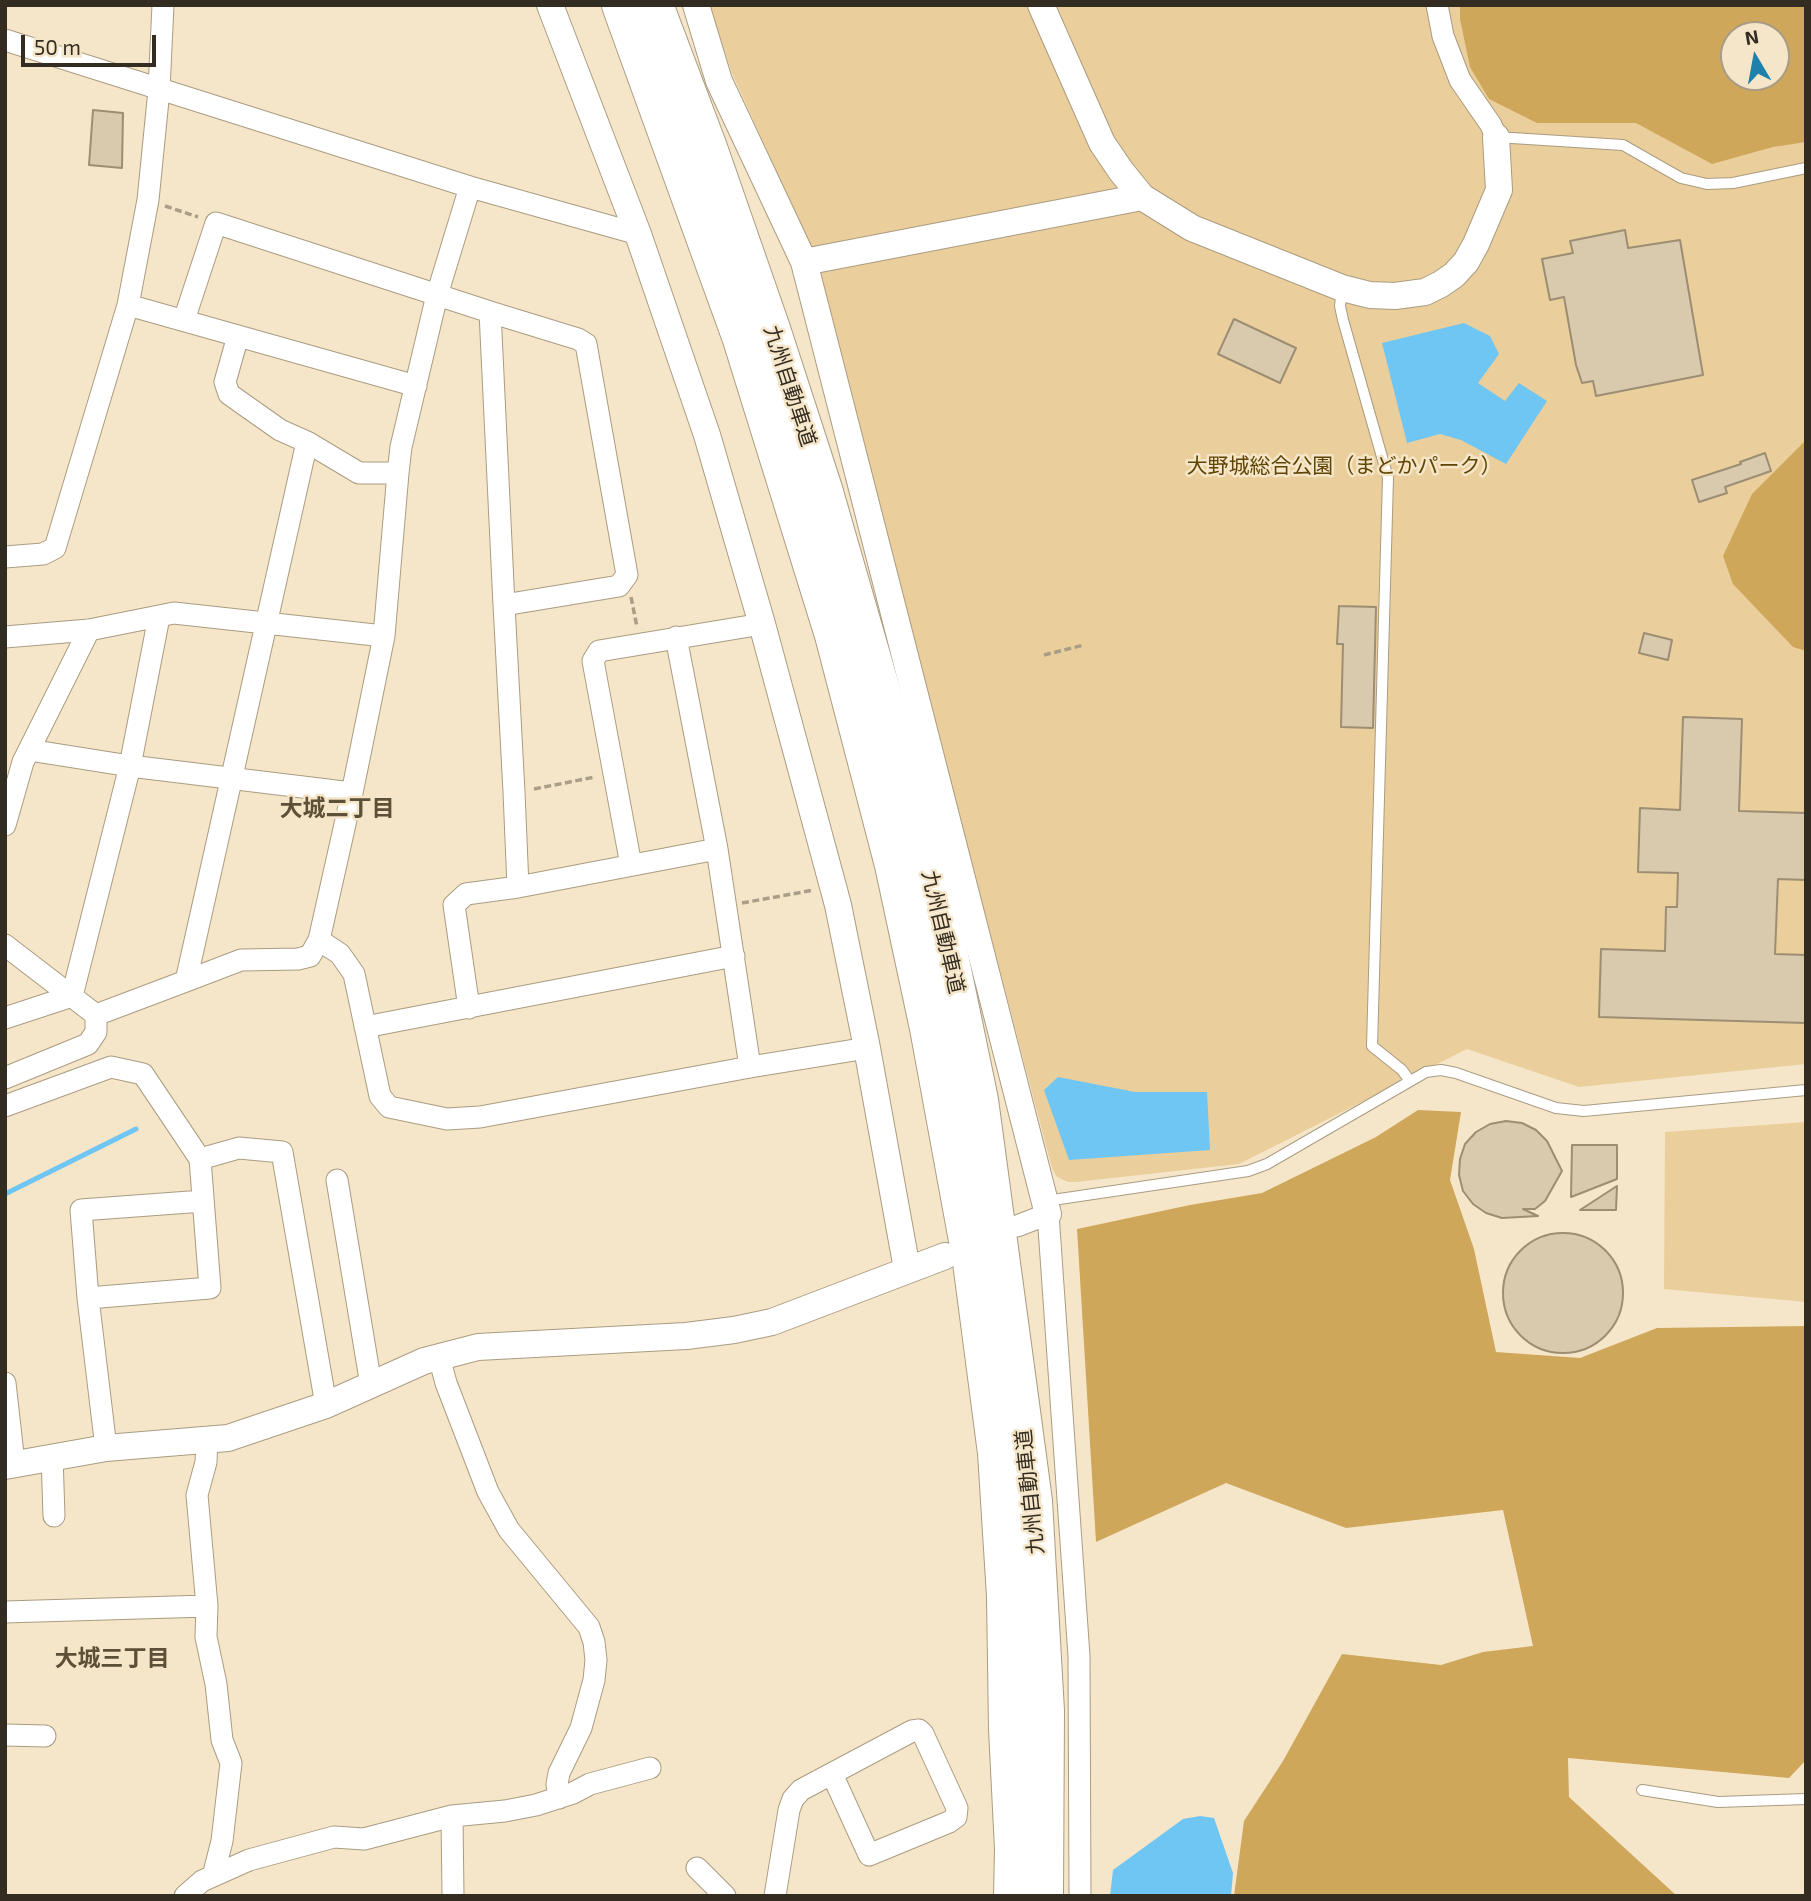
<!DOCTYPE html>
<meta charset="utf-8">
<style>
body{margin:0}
#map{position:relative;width:1811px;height:1901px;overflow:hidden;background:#f6e6c9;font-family:"Exo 2",sans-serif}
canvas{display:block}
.frame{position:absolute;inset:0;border:7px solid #322c21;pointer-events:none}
.north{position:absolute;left:1720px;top:21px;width:70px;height:70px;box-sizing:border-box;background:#f6e6c9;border:2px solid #a89c86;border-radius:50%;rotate:350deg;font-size:19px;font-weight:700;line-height:28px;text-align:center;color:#322c21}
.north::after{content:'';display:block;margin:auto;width:24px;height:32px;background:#1e80ab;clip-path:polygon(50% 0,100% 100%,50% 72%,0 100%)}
.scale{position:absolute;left:21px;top:35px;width:135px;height:32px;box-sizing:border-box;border:4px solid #322c21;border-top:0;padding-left:9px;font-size:21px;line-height:24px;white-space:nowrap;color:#322c21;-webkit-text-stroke:5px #f6e6c9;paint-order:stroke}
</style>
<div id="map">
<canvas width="1811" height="1901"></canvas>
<div class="frame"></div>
<div class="north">N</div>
<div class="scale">50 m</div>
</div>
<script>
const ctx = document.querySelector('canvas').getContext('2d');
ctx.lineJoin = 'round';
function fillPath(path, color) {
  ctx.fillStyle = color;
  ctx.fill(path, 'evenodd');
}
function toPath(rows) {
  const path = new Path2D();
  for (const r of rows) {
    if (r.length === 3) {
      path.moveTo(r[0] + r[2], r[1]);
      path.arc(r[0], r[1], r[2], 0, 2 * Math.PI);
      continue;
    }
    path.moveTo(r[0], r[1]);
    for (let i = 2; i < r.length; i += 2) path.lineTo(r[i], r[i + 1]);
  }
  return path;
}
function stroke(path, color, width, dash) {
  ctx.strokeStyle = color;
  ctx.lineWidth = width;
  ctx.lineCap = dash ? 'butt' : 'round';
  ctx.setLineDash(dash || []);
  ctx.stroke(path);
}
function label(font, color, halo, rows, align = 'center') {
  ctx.font = font + ' "Exo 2","Noto Sans JP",sans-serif';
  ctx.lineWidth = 5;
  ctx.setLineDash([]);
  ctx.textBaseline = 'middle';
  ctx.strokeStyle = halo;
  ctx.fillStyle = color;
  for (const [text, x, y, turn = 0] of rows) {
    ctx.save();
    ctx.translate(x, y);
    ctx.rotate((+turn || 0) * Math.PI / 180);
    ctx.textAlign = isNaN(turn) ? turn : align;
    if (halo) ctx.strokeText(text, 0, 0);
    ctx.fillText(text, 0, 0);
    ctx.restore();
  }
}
const green = toPath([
 [709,5,1631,5,1719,147,1806,122,1806,1064,1579,1087,1467,1049,1239,1164,1076,1182,1068,1182,1057,1177,1052,1168,807,239,732,73],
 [1806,1122,1806,1302,1664,1289,1665,1132]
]);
const forest = toPath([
 [1460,5,1806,5,1806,142,1773,147,1712,164,1636,123,1537,123,1489,99,1470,67,1460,19],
 [1734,35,1776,35,1776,77,1734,77],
 [1806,440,1806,651,1793,647,1733,584,1723,556,1752,494],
 [1418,1110,1461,1112,1450,1180,1474,1249,1496,1352,1580,1358,1657,1328,1806,1326,1806,1760,1789,1778,1568,1758,1569,1797,1677,1896,1234,1896,1244,1821,1283,1761,1342,1654,1441,1665,1483,1652,1533,1646,1503,1510,1346,1528,1226,1483,1096,1542,1077,1229,1190,1205,1262,1193,1376,1137]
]);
const water = toPath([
 [1464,323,1490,336,1499,354,1478,383,1505,401,1519,383,1547,401,1506,464,1461,440,1440,434,1407,443,1382,343],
 [1058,1077,1135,1092,1207,1092,1210,1150,1069,1160,1044,1090],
 [1200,1816,1214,1818,1233,1873,1231,1896,1110,1896,1113,1870,1183,1819]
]);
const stream = toPath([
 [5,1194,136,1129]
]);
const building = toPath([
 [93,110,123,113,122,168,89,165,93,110],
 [1625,230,1628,248,1680,240,1703,375,1596,396,1593,381,1582,383,1576,365,1564,297,1550,300,1542,259,1573,253,1570,241,1625,230],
 [1234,319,1296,348,1280,383,1218,354,1234,319],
 [1765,453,1771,471,1725,487,1727,493,1699,502,1692,480,1741,464,1740,462,1765,453],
 [1339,606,1376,607,1373,728,1341,727,1343,644,1337,644,1339,606],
 [1644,633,1672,640,1668,660,1639,653,1644,633],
 [1683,717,1742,719,1739,811,1806,813,1806,880,1778,879,1775,954,1806,955,1806,1023,1599,1017,1601,949,1665,951,1666,907,1677,907,1678,873,1638,872,1640,808,1680,810,1683,717],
 [1506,1121,1522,1123,1536,1130,1547,1141,1562,1171,1545,1201,1535,1209,1523,1209,1538,1216,1502,1218,1486,1213,1473,1204,1463,1191,1459,1175,1460,1159,1465,1144,1476,1132,1490,1124,1506,1121],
 [1572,1145,1617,1145,1617,1179,1571,1197,1572,1145],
 [1617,1186,1616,1210,1580,1210,1617,1186],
 [1563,1293,60]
]);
const path = toPath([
 [165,206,198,217],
 [631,597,637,627],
 [1044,655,1084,645],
 [534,789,595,777],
 [742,903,814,890]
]);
const service = toPath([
 [1496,137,1623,145,1681,178,1707,184,1733,183,1806,168],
 [1342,288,1340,306,1343,320,1388,478,1372,1046,1402,1070,1410,1081],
 [1046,1201,1248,1171,1267,1164,1426,1072,1441,1070,1456,1073,1556,1108,1584,1111,1806,1090],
 [1642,1790,1718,1802,1806,1799]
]);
const minor = toPath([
 [1437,5,1443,36,1460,80,1491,125,1496,137],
 [5,40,470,187,638,234],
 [128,305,416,386],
 [184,320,216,223,490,312],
 [238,336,225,382,229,394,280,430,307,442],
 [398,473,401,447,437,295,470,187],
 [5,557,43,554,55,548,128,305,148,200,159,90,163,5],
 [504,605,619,586,627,575,586,344,578,339,490,312,504,605,514,792,518,887],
 [5,637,89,630,174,613,384,636],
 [676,637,717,849,750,1067],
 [29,750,130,766,352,793],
 [5,825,23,762,89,630],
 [631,865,593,661,599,651,762,624],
 [319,940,340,954,354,974,380,1096,389,1107,447,1119,480,1117,750,1067,867,1048],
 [5,945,96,1015,186,981,241,960,298,959,310,956,319,940,352,793,384,636,398,473,359,473,307,442,186,981],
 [72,996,130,766,159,617],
 [469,1008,454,905,466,894,518,887,717,849],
 [5,1018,72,996],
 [365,1027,734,956],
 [5,1078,88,1044,96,1032,96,1015],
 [5,1106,111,1067,143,1074,200,1159,210,1288,88,1298],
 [200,1159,239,1148,282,1152,326,1405],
 [337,1180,371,1385],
 [1017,1226,1048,1214,1079,1656,1080,1896],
 [439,1357,446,1383,488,1492,509,1530,589,1627,594,1642,596,1660,594,1680,581,1728,559,1773,557,1784,559,1798],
 [5,1383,14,1463],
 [207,1439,206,1462,197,1495,207,1606,206,1637,216,1684,222,1740,231,1763,222,1841,213,1876],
 [106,1448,88,1298,81,1210,203,1201],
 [52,1456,54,1516],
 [5,1612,207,1606],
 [5,1735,45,1736],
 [452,1816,453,1896],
 [697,1868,725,1896],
 [185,1896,202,1881,249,1860,334,1837,364,1839,452,1816,505,1811,536,1805,573,1793,590,1784,650,1768],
 [775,1896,789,1810,793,1799,801,1790,912,1731,919,1730,923,1734,957,1808,956,1817,949,1822,869,1855,832,1774]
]);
const tertiary = toPath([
 [550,5,638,234,707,435,762,624,838,905,867,1048,907,1269],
 [696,5,719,81,804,262,1048,1214],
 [1041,5,1102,143,1121,171,1142,197],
 [804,262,1142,197,1192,228,1342,288,1370,295,1395,296,1425,292,1441,284,1454,275,1466,262,1476,244,1499,190,1496,137],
 [5,1466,106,1448,228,1438,326,1405,424,1361,478,1347,686,1336,734,1330,772,1322,945,1256]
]);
const motorway = toPath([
 [621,5,742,339,834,635,894,865,929,1028,972,1262,997,1453,1006,1596,1008,1729,1014,1849,1013,1896],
 [654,5,708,148,771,329,823,489,897,746,945,936,979,1100,1033,1501,1045,1711,1044,1896]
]);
const streetNames = [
 ["九州自動車道",790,386,72],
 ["九州自動車道",943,932,77],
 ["九州自動車道",1030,1492,-96]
];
const parkNames = [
 ["大野城総合公園（まどかパーク）",1344,466]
];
const neighbourhoodNames = [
 ["大城二丁目",337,808],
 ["大城三丁目",112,1658]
];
fillPath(green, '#eace9b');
fillPath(forest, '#cfa75b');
fillPath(water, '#6fc6f3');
stroke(stream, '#6fc6f3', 5);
fillPath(building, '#d9caae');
stroke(building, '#9c8e73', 2);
stroke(service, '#aa9c81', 12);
stroke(minor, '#aa9c81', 23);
stroke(tertiary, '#aa9c81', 28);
stroke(motorway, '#aa9c81', 40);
stroke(path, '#aa9e88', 3.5, [7, 3.5]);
stroke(service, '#fff', 10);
stroke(minor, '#fff', 21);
stroke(tertiary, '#fff', 26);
stroke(motorway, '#fff', 38);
label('21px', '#322c21', '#f6e6c9', streetNames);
label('21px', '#5f4504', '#f6e6c9', parkNames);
label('bold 23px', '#5d5038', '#f6e6c9', neighbourhoodNames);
</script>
